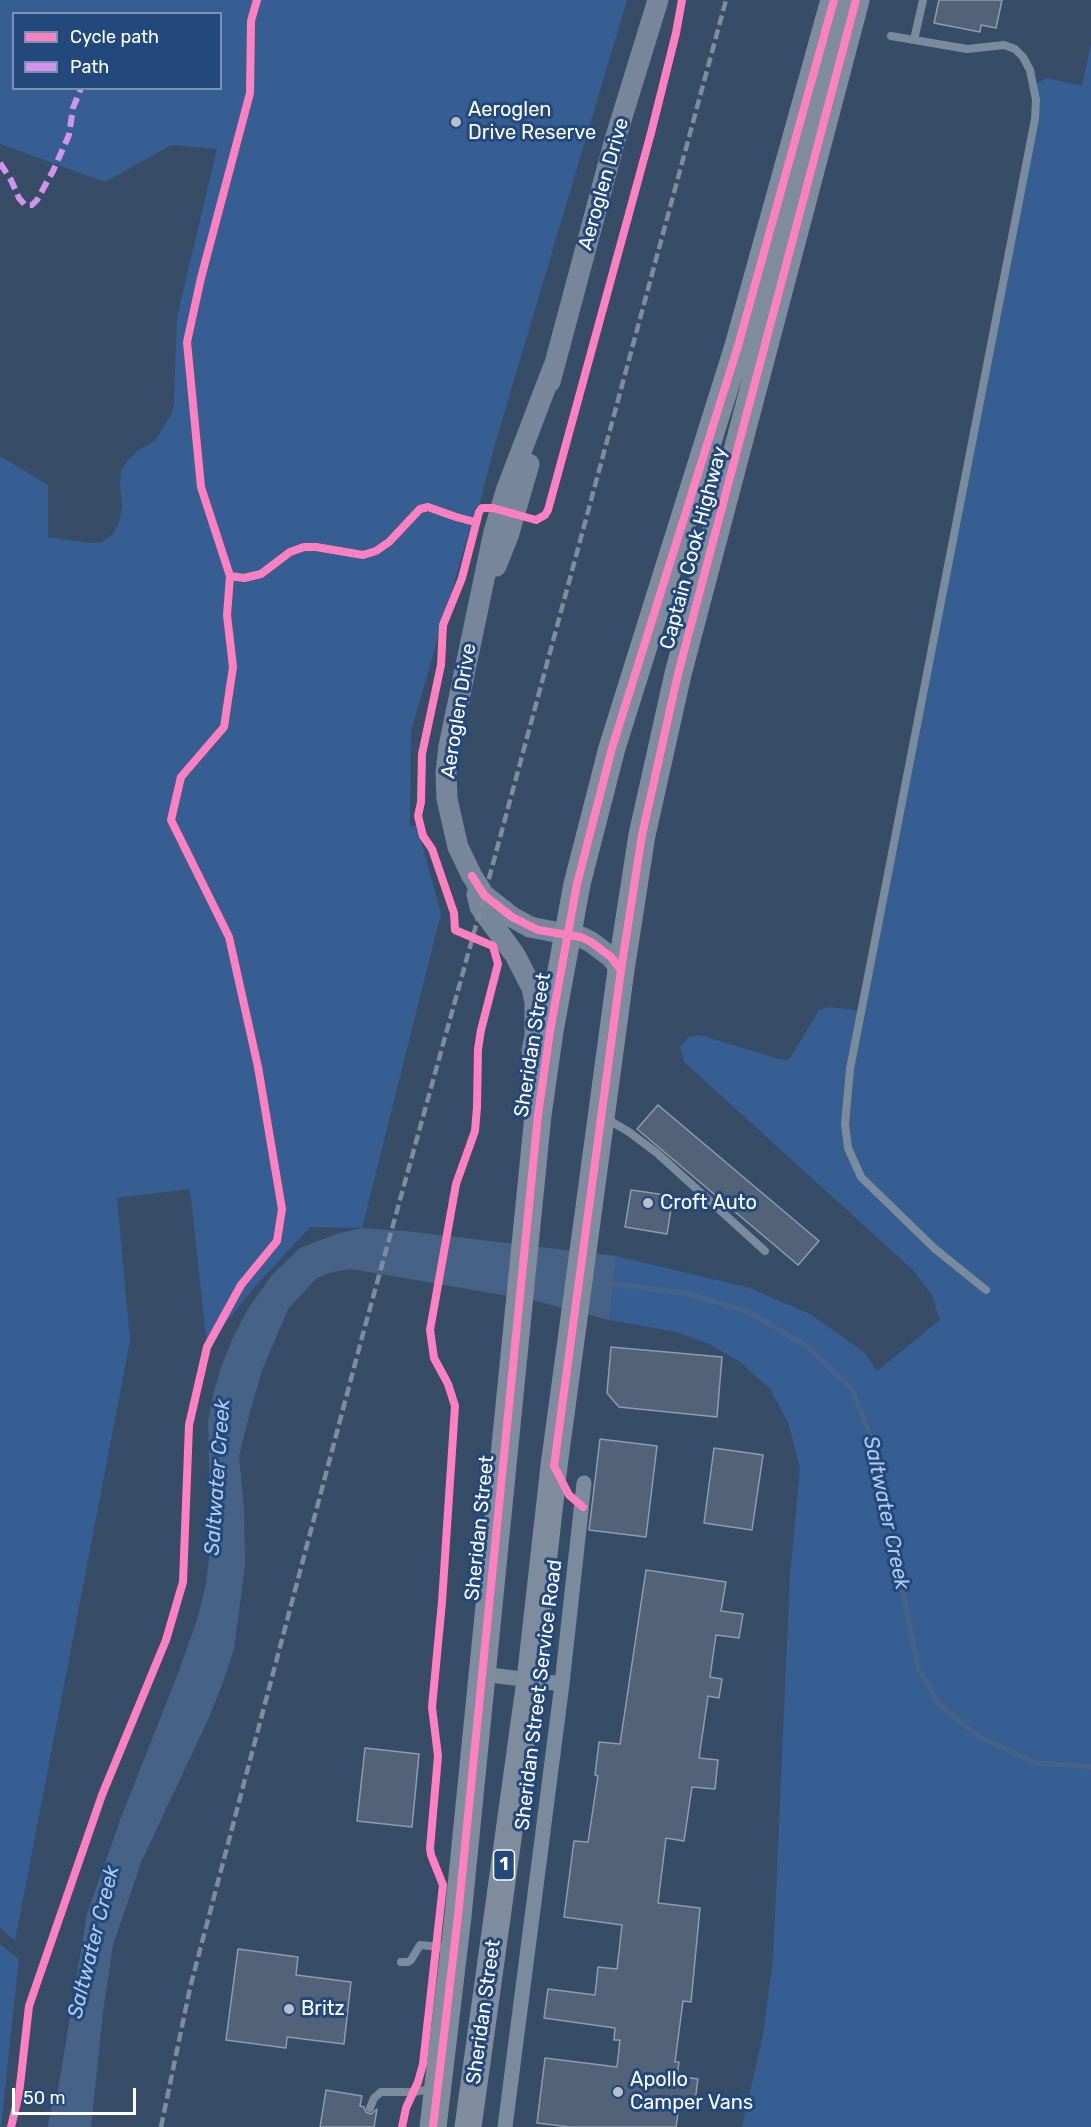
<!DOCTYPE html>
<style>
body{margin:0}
#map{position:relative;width:1091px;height:2127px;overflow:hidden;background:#374c67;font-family:Rubik,sans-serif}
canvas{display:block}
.legend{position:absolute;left:12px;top:12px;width:210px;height:78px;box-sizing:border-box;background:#23487b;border:2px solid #7b91b0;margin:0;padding:8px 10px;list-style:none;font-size:18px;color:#fff}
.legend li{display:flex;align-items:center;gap:12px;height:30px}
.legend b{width:30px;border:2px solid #7b91b0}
.scale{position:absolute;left:12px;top:2088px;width:124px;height:27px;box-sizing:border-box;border:3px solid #fff;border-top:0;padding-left:8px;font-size:18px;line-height:21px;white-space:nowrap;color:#fff;-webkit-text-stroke:4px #23487b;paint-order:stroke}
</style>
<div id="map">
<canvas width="1091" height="2127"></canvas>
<ul class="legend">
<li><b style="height:8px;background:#ff80c0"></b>Cycle path</li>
<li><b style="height:8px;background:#d193ec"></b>Path</li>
</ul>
<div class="scale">50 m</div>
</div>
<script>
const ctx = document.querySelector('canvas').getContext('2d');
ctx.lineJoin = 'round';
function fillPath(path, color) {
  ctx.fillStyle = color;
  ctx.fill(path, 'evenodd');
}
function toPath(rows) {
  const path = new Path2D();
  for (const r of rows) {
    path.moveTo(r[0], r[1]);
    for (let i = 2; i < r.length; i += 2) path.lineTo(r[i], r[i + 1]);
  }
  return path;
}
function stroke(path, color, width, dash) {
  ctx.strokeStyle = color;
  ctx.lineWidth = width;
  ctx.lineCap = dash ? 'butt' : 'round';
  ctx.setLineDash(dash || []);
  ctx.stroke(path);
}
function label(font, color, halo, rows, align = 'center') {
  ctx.font = font + ' Rubik,sans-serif';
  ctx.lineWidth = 6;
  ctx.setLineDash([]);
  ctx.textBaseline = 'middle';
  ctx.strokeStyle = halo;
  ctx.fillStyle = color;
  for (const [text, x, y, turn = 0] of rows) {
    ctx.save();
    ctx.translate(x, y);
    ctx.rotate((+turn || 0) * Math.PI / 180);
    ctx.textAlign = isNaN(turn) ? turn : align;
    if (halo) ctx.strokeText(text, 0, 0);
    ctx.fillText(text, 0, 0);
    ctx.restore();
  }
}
const green = toPath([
 [0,0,627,0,495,444,479,507,476,507,411,731,410,826,417,826,441,914,362,1228,310,1227,253,1289,207,1347,190,1189,117,1198,130,1341,15,1941,0,1928,0,456,48,485,48,537,90,543,102,542,113,534,119,522,122,508,120,483,121,470,129,459,140,449,155,441,172,413,174,401,177,317,217,149,171,145,105,182,0,144],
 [14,14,220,14,220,88,14,88],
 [1091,44,1091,2127,742,2127,763,2034,773,1960,790,1575,800,1469,788,1422,770,1389,740,1362,709,1344,676,1332,609,1320,616,1256,750,1288,812,1315,865,1353,877,1371,940,1320,932,1296,914,1271,684,1062,680,1047,689,1037,700,1035,779,1059,787,1060,790,1058,819,1010,829,1007,861,1011,1035,119,1034,85,1047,78,1082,86],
 [0,1944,19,1959,1,2127,0,2127]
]);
const water = toPath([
 [362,1228,406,1231,616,1256,609,1320,532,1300,351,1269,332,1272,317,1278,288,1309,262,1371,250,1412,239,1456,244,1509,245,1566,234,1649,222,1685,207,1722,142,1860,113,1945,103,2012,91,2127,52,2127,87,1914,122,1815,177,1676,197,1620,206,1584,211,1542,208,1422,213,1395,220,1370,233,1337,249,1307,272,1275,300,1248,336,1234]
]);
const stream = toPath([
 [606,1283,684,1293,747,1311,808,1347,851,1388,874,1443,918,1668,939,1704,979,1737,1036,1763,1091,1767],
 [50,2127,56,2099]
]);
const building = toPath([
 [939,0,1002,0,996,28,981,25,980,32,934,23,939,0],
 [658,1105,819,1241,798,1265,637,1129,658,1105],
 [631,1190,673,1196,667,1234,625,1227,631,1190],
 [611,1347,722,1357,717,1417,619,1407,607,1393,611,1347],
 [600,1439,657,1446,646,1537,589,1530,600,1439],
 [714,1448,763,1455,752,1530,704,1523,714,1448],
 [646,1570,726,1582,721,1611,743,1614,739,1638,716,1635,710,1677,722,1679,719,1698,708,1696,699,1758,718,1760,715,1789,692,1787,684,1841,666,1838,658,1903,700,1908,691,2002,683,2001,675,2062,679,2062,677,2076,698,2079,694,2108,679,2106,676,2127,570,2127,537,2123,545,2058,617,2067,620,2040,614,2040,615,2028,544,2018,548,1989,595,1995,598,1967,617,1969,622,1925,564,1917,574,1841,588,1842,598,1776,595,1775,599,1742,620,1744,646,1570],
 [365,1748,419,1754,412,1827,357,1821,365,1748],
 [238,1949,298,1957,296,1975,351,1982,344,2044,287,2037,286,2048,226,2040,238,1949],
 [326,2090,362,2096,360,2106,364,2107,366,2112,371,2114,377,2109,374,2127,320,2127,326,2090]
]);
const lane = toPath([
 [891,36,967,49,1004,45,1015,49,1023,57,1030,70,1036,100,1035,119,850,1069,845,1124,848,1148,861,1177,934,1248,986,1290],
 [914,40,923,0],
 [607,1119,629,1132,657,1153,765,1251],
 [401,1962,408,1962,411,1960,420,1945,450,1948],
 [370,2108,374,2098,381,2092,414,2092,431,2089]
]);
const street = toPath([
 [482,1674,562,1684],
 [505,2127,562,1684,584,1483]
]);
const secondary = toPath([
 [553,368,506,491,494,532,449,746,446,773,447,799,458,847,472,876,484,895,512,917,530,927,581,937,591,942,611,957,621,970],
 [550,382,614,143,658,0],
 [496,566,508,536,529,464],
 [477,894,480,907,515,955,532,988,535,1003,535,1036,532,1050,536,1084]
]);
const highway = toPath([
 [433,2127,458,1916,538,1115,550,1031,577,884,612,748,738,346,834,0],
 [468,2127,530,1680,554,1466,621,970,642,835,678,674,856,0]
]);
const rail = toPath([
 [161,2127,190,1988,249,1764,364,1330,491,871,726,0]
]);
const quiet = toPath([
 [0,163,11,180,19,198,25,205,32,205,37,200,53,171,69,135,73,108,81,88]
]);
const cycleway = toPath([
 [230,576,244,578,261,574,290,552,304,547,316,547,363,555,376,551,389,542,420,509,428,507,456,517,475,522],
 [472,876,484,895,512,917,538,930,581,937,591,942,611,957,621,970],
 [583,1507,569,1495,554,1466,621,970,642,835,678,674,856,0],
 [11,2127,19,2094,29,2006,102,1795,166,1640,183,1582,189,1425,207,1347,241,1285,277,1241,282,1209,258,1067,229,937,171,820,181,777,224,727,233,667,227,615,230,576,201,487,187,342,201,278,250,93,251,21,257,0],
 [402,2127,406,2108,418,2082,423,2064,443,1885,431,1855,430,1848,438,1756,432,1707,442,1602,455,1406,448,1384,434,1358,430,1330,456,1184,475,1131,477,1107,478,1049,481,1030,498,964,493,946,455,930,454,913,432,849,423,836,418,816,421,802,422,754,441,665,443,625,462,578,479,512,482,508,493,508,536,520,545,515,548,510,651,133,676,33,682,0],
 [433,2127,458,1916,538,1115,550,1031,577,884,612,748,738,346,834,0]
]);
const markers = [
 [456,122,6,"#b9c0ca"],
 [648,1203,6,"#b9c0ca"],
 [289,2009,6,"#b9c0ca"],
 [618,2092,6,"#b9c0ca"]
];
const shields = [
 [504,1865,21]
];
const shieldNames = [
 ["1",504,1865]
];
const poiNames = [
 ["Aeroglen",468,110],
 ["Drive Reserve",468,133],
 ["Croft Auto",660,1203],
 ["Britz",301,2009],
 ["Apollo",630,2080],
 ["Camper Vans",630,2103]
];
const streetNames = [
 ["Aeroglen Drive",604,184,-74],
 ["Captain Cook Highway",694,548,-75],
 ["Aeroglen Drive",459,711,-81],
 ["Sheridan Street",533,1045,-81],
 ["Sheridan Street",480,1528,-84],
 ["Sheridan Street Service Road",539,1695,-83],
 ["Sheridan Street",484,2012,-82]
];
const waterNames = [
 ["Saltwater Creek",218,1477,-86],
 ["Saltwater Creek",886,1513,78],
 ["Saltwater Creek",94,1942,-76]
];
fillPath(green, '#365e92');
fillPath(water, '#476287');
stroke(stream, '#476287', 5);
fillPath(building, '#526379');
stroke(building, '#8f9cad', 1.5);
stroke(lane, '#7b8b9e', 8);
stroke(street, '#7b8b9e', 15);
stroke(secondary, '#77869a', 21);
stroke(highway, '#7e8c9e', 27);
stroke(rail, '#7e8c9e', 4.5, [10, 4.5]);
stroke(quiet, '#d193ec', 6, [12, 6]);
stroke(cycleway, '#ff80c0', 8);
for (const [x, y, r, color] of markers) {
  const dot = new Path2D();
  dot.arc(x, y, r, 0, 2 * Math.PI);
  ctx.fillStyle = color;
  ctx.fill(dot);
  stroke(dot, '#23487b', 2);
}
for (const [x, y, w] of shields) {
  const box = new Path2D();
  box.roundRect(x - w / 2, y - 15, w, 30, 4.5);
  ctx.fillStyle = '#23487b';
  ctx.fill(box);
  stroke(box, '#fff', 1.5);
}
label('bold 18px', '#fff', null, shieldNames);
label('20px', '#fff', '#23487b', poiNames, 'left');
label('20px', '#fff', '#23487b', streetNames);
label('italic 21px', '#b1cbed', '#23487b', waterNames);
</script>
